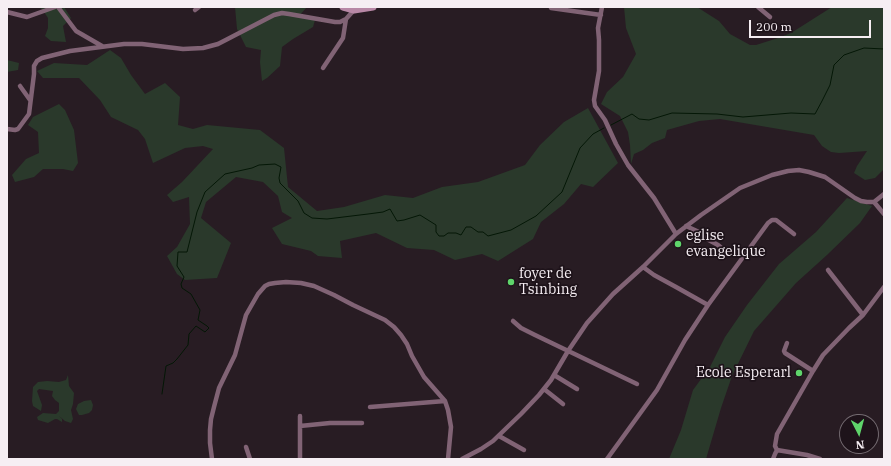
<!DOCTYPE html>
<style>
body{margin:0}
#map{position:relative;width:891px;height:466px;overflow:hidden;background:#281c23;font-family:"IBM Plex Serif",serif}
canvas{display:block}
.frame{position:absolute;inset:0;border:8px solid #f6eef3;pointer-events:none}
.north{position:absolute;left:839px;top:414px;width:40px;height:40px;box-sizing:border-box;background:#1e131a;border:1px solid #746b71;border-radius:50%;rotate:174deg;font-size:11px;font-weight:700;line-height:16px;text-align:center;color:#f6eef3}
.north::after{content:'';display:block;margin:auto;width:14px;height:18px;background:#5fd56b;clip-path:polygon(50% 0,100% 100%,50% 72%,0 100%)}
.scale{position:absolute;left:749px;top:20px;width:122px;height:18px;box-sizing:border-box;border:2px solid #f6eef3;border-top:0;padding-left:5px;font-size:12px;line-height:14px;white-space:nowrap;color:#f6eef3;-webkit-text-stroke:3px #1e131a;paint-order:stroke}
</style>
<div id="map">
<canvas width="891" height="466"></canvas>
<div class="frame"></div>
<div class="north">N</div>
<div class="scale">200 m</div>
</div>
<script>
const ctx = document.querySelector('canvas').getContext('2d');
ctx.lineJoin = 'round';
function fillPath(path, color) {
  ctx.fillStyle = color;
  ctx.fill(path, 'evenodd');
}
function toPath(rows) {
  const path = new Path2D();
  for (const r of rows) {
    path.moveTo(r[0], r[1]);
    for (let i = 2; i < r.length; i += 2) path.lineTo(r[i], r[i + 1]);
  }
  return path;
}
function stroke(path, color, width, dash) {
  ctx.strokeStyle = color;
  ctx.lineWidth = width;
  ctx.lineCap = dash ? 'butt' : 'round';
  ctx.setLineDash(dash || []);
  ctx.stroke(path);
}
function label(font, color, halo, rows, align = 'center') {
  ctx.font = font + ' "IBM Plex Serif",serif';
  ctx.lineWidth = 3.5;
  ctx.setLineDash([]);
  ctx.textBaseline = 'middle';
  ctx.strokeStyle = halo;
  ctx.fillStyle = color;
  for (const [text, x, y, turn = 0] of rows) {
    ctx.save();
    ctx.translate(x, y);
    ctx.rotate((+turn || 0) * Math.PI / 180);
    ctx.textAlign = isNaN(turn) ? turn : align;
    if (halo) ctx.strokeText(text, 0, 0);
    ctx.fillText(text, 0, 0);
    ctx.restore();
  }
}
const green = toPath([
 [39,7,64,7,71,18,63,26,66,42,51,41,45,36,48,28,48,18,42,9],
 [235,7,274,7,275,8,285,7,307,7,298,17,315,20,313,27,293,39,282,47,280,66,267,78,262,81,260,62,261,50,246,47,237,29],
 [624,7,697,7,719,21,730,34,750,45,756,45,778,38,791,33,832,7,884,7,884,169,875,178,865,180,854,173,857,166,867,151,839,153,831,152,822,146,814,135,720,119,699,121,667,130,665,138,652,143,643,150,634,154,631,164,630,145,628,132,620,116,601,104,607,92,623,77,636,54,626,28],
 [110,50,121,58,131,75,145,94,165,83,180,97,178,125,193,129,207,125,260,130,284,148,288,187,317,211,344,207,385,195,413,198,442,187,478,182,525,165,540,145,564,122,588,108,618,163,593,187,581,184,564,204,541,222,533,239,498,261,482,254,455,260,434,250,407,248,376,233,340,241,342,258,318,256,311,251,282,244,272,228,292,218,282,212,278,196,263,182,236,177,206,202,201,218,231,243,217,278,185,280,177,274,167,256,177,247,190,224,189,197,173,202,167,195,182,182,213,149,203,146,185,148,153,163,145,139,138,130,111,117,100,100,79,78,43,78,37,71,54,63,87,65],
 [7,60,19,63,18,70,7,72],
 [59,104,65,110,74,130,78,163,73,171,63,169,43,169,34,177,15,182,12,175,26,159,39,153,38,132,28,125,33,117],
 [847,198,872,206,860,223,827,255,796,283,754,331,732,376,721,408,706,459,669,459,681,430,693,390,710,367,725,337,747,305,779,264,816,232],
 [68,375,69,386,74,393,73,404,71,410,73,419,71,423,65,421,59,416,62,419,62,422,57,419,55,419,48,423,38,420,37,417,43,413,56,414,59,411,59,403,55,400,52,396,53,391,39,389,37,391,42,405,41,411,33,406,32,401,33,387,38,382,47,381,59,382,66,380],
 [91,400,93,405,92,410,89,413,82,415,79,415,76,409,78,404,84,401]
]);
const stream = toPath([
 [611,125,632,114,639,119,649,120,672,113,717,114,743,117,791,113,815,114,822,101,830,85,834,65,844,55,864,48,884,49],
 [162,394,166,366,173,363,177,359,188,345,189,334,196,326,205,332,209,328,207,326,198,320,200,310,191,294,182,288,181,284,184,277,177,266,178,252,187,252,197,212,205,192,225,174,252,168,259,165,275,164,281,167,279,178,280,183,298,201,304,213,312,218,327,219,368,214,383,212,390,209,397,221,404,220,420,215,436,225,436,232,439,236,444,236,448,233,456,233,461,235,466,227,471,227,478,232,483,232,488,236,511,230,536,216,562,192,580,148,593,134,604,128]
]);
const street = toPath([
 [58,7,76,31,102,46],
 [552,7,551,8,601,15],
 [602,7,598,28,599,40,599,71,594,100,595,106,605,120,616,144,628,165,654,198,676,234],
 [758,7,770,17],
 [195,10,199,7],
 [7,12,27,17,55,7],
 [323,68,343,38,346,19],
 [20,86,30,100],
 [7,129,15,130,18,129,29,114,34,74,34,66,37,61,42,58,70,51,124,44,142,44,183,49,203,48,218,44,274,15,282,13,289,14,335,22,340,22,346,19,354,10],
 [874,202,884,214],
 [686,226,699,232,705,238,718,245,725,251],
 [828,270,863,315],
 [708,305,768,223,772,220,776,220,794,234],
 [513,321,521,328,535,335,637,384],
 [787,343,784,351,785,353,813,371],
 [554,375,577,389],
 [544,389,563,404],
 [370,407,445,401],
 [300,426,330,423,362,423],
 [499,436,524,450],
 [246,447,250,459],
 [212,459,210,443,210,430,211,419,214,407,219,388,235,355,238,344,246,315,258,294,265,286,269,284,275,283,286,282,301,283,314,286,334,295,353,305,385,320,394,327,401,335,407,344,412,356,424,377,445,401,448,410,451,427,448,459],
 [300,459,300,416],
 [462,459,481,449,493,441,521,414,539,395,551,380,568,351,587,323,613,294,643,267,676,234,701,215,740,188,772,175,788,171,799,170,809,172,825,177,855,198,861,201,867,202,874,202,884,194],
 [607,459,657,390,685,340,708,305,676,287,654,275,643,267],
 [773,459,775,454,777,450],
 [820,459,807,455,777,450,775,446,777,434,813,371,823,355,849,328,863,315,884,287]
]);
const secondary = toPath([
 [343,7,354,10,373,7]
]);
const markers = [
 [678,244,4,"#5fd56b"],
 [511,282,4,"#5fd56b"],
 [799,373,4,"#5fd56b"]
];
const poiNames = [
 ["eglise",686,236],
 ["evangelique",686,252],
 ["foyer de",519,274],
 ["Tsinbing",519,290],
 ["Ecole Esperarl",791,373,"right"]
];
fillPath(green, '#2a392b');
stroke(stream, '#041706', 1);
stroke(street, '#816375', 4.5);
stroke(secondary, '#b888a6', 7);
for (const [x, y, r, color] of markers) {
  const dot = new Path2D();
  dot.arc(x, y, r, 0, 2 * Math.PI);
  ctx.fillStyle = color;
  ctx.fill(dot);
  stroke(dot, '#1e131a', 1.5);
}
label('14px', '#f6eef3', '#1e131a', poiNames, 'left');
</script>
